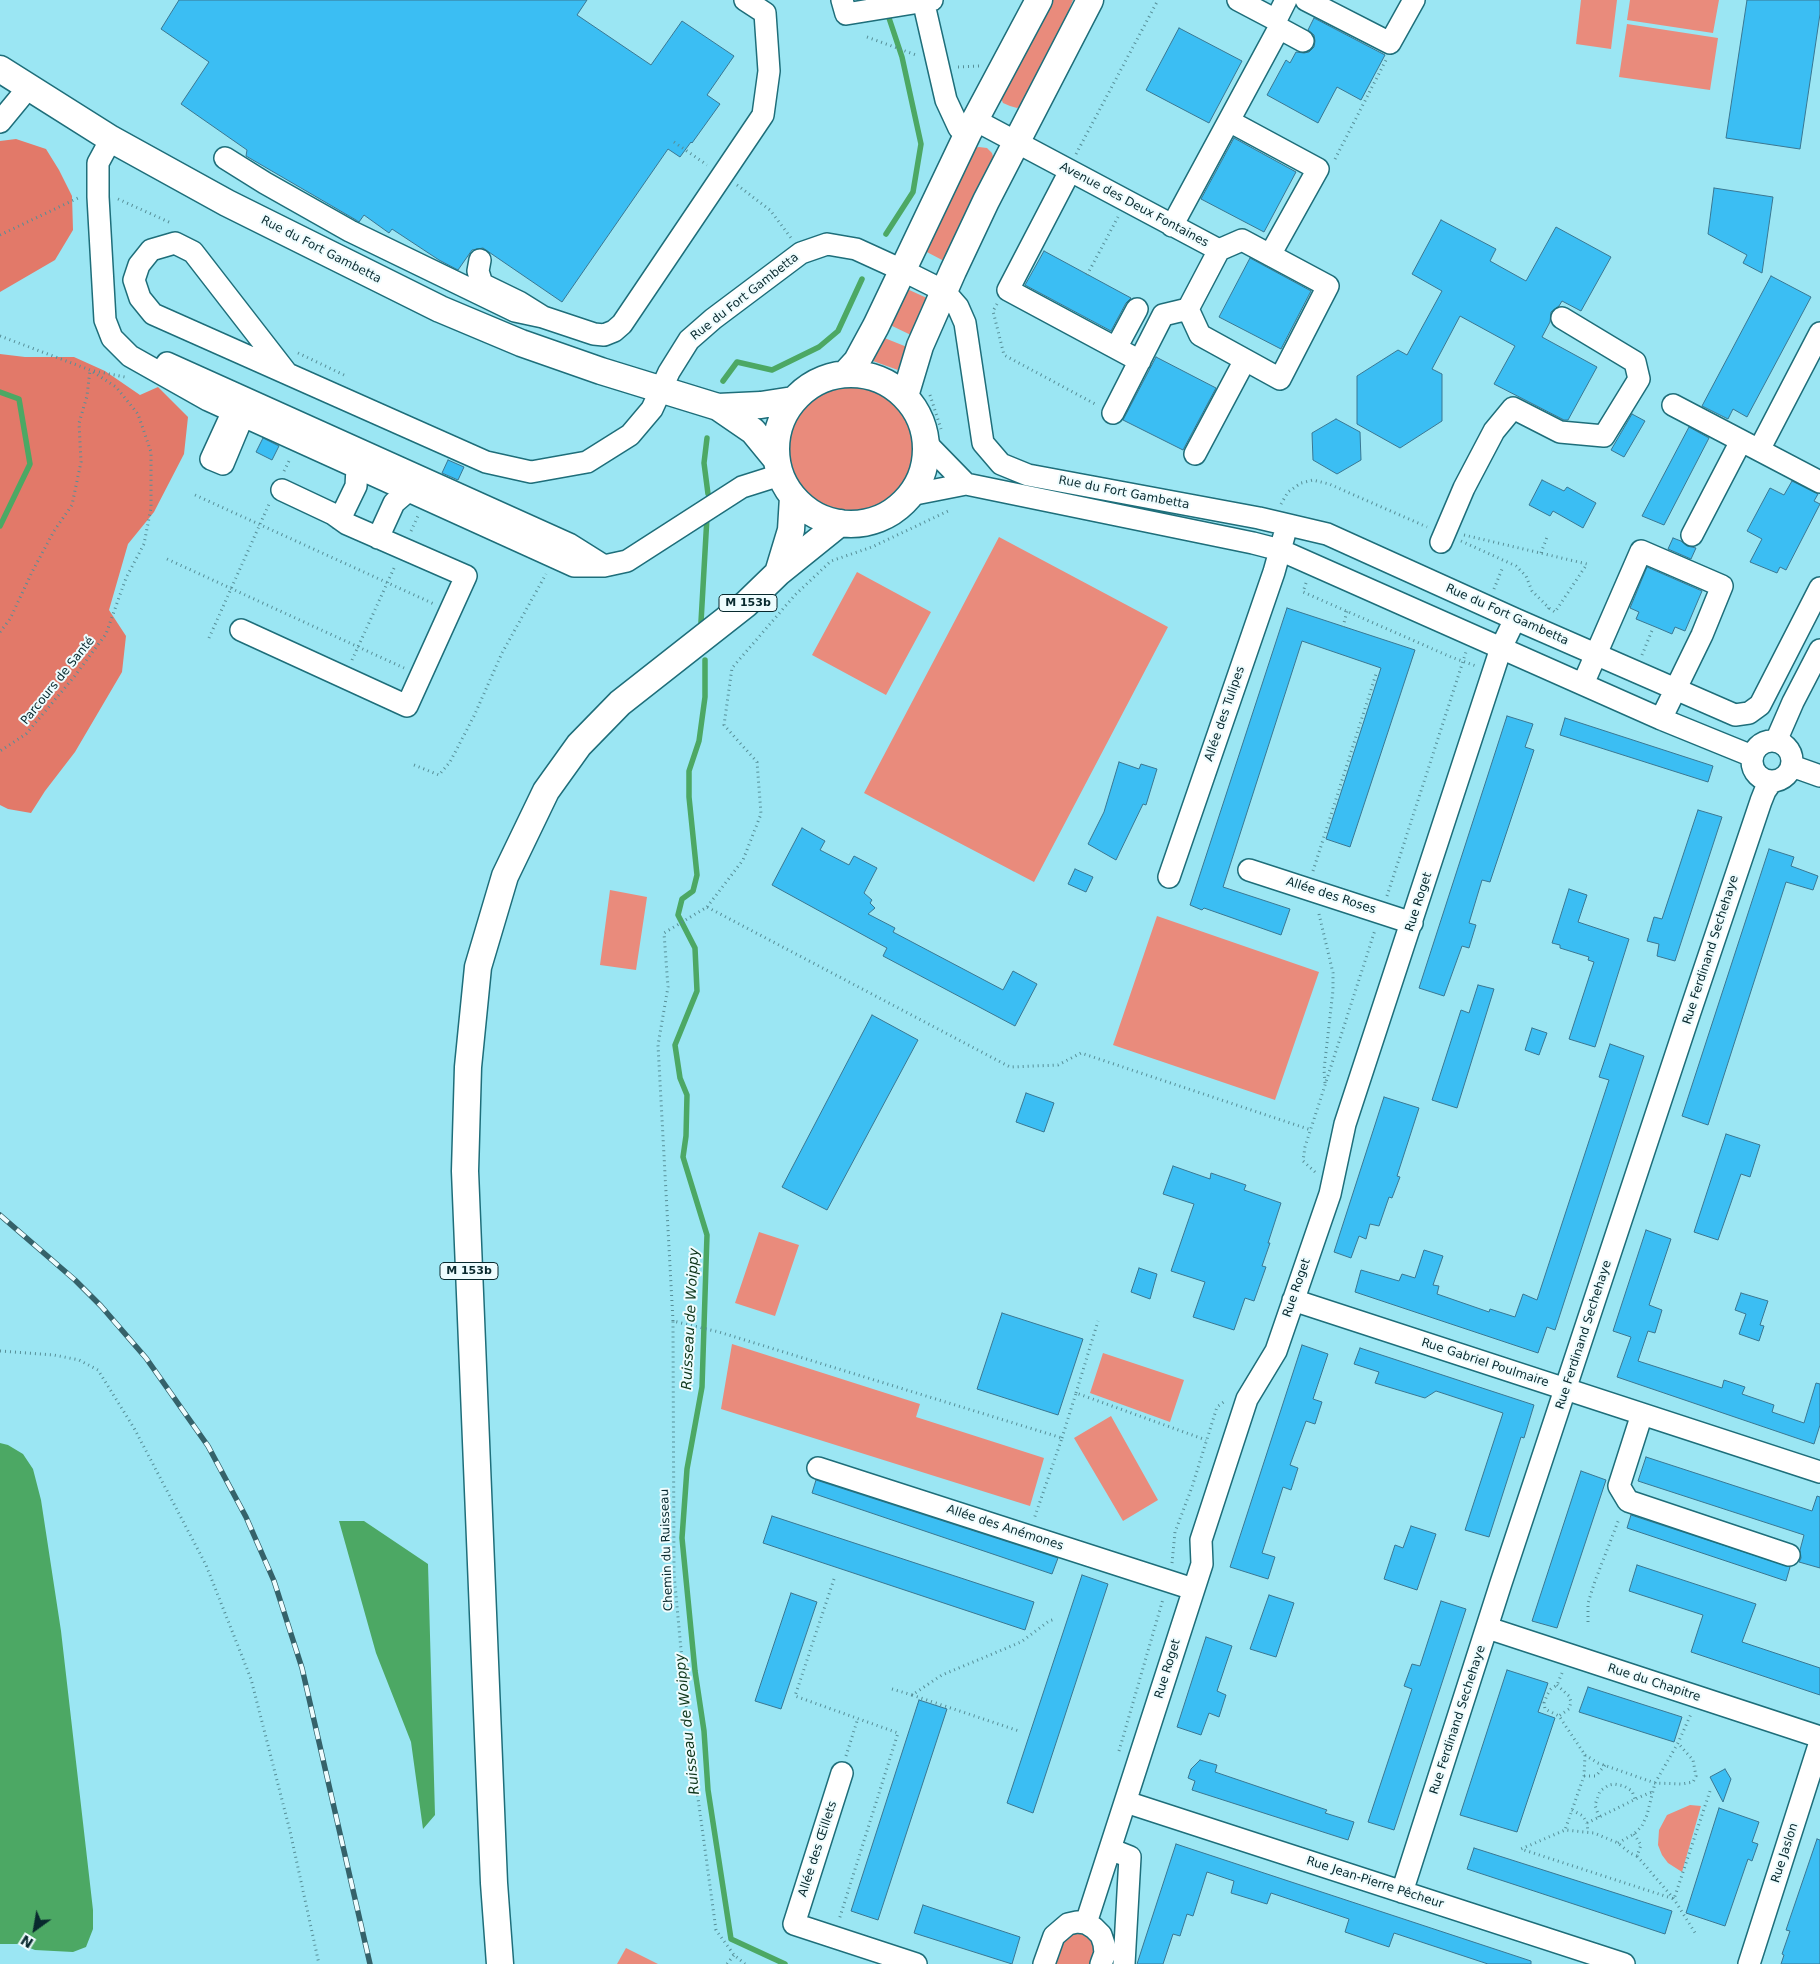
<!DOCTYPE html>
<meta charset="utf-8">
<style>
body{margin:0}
#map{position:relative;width:1820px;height:1964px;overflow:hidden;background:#9be6f3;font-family:"DejaVu Sans",sans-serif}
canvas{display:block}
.north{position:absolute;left:10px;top:1904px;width:50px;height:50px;-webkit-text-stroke:4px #eefcfe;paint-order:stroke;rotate:212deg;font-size:14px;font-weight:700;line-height:20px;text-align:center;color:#08292e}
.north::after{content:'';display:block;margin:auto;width:18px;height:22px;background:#08292e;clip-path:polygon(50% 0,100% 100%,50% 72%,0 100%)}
</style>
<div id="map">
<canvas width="1820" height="1964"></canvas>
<div class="north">N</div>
</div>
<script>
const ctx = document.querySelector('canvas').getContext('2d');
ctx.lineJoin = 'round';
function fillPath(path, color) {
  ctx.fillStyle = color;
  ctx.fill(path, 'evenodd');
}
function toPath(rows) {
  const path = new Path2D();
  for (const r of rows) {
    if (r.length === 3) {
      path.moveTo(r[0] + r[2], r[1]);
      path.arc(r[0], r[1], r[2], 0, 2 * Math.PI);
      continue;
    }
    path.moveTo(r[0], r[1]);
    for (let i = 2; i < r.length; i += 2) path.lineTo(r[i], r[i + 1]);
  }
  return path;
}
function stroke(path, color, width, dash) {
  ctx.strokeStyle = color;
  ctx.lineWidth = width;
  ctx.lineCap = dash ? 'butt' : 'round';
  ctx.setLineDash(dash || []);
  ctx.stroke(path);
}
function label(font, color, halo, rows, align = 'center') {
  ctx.font = font + ' "DejaVu Sans",sans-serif';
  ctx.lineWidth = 4;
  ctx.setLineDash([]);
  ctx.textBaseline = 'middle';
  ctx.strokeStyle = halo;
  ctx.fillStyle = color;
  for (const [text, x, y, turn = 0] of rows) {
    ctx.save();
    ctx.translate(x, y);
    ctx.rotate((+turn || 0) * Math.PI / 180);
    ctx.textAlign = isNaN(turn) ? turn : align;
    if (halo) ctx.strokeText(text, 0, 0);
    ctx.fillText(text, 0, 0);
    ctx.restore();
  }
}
const green = toPath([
 [1048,0,1073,0,1049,59,1024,105,1017,108,1010,106,1003,103,1000,96],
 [1581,0,1617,0,1611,49,1576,44],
 [1630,0,1719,0,1713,33,1627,20],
 [1627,24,1718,38,1710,90,1619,77],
 [979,147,987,148,992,153,994,160,944,261,923,250,974,148],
 [905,288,929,299,913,336,888,324],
 [882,337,907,347,898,370,870,360],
 [852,448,63],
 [999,537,1168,627,1034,882,864,793],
 [857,572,931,612,886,695,812,655],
 [610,890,647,897,636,970,600,965],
 [1157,916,1319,972,1275,1100,1113,1045],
 [759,1232,799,1245,775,1316,735,1303],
 [732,1344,920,1404,916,1417,1044,1458,1030,1506,721,1409],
 [1103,1353,1184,1380,1170,1422,1090,1393],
 [1111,1416,1158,1500,1123,1521,1074,1438],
 [1690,1805,1701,1806,1682,1872,1668,1863,1662,1855,1658,1845,1659,1830,1667,1815],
 [1075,1928,1097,1941,1094,1964,1051,1964,1060,1938],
 [626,1948,658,1964,617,1964]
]);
const forest = toPath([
 [16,139,46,149,59,170,72,196,73,230,55,260,0,292,0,141],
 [0,354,25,357,74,357,105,371,140,395,158,387,188,417,184,454,154,512,128,544,109,610,126,636,122,672,75,752,45,791,31,813,8,809,0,805]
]);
const water = toPath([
 [0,1443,8,1445,23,1454,33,1469,41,1500,61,1631,93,1910,93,1929,86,1947,73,1952,35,1950,19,1944,0,1944],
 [339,1521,364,1521,428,1564,435,1815,423,1829,411,1742,376,1653]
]);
const stream = toPath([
 [886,234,913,192,921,144,902,57,887,12],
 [723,381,737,362,772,370,819,347,838,331,862,279],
 [0,392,19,399,30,464,0,526],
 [707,438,704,463,708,494],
 [701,622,707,517],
 [705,660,705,697,699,741,689,771,689,797,697,875,693,891,682,899,678,915,695,948,697,991,675,1045,680,1078,687,1095,686,1136,683,1157,707,1235,702,1387,687,1469,682,1538,695,1671,704,1731,708,1790,731,1939,785,1964]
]);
const building = toPath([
 [179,0,587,0,577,15,651,65,682,21,734,56,707,95,720,104,692,143,691,142,680,157,668,149,562,302,483,248,472,250,458,270,439,260,392,229,389,233,364,215,359,222,356,220,246,156,247,150,181,104,209,62,161,29,179,0],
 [1747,0,1820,0,1820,14,1800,149,1726,138,1747,0],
 [1314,18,1385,55,1361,100,1337,87,1318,123,1267,95,1286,60,1290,63,1296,52,1304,53,1309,52,1314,47,1315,41,1314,35,1308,30,1314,18],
 [1179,28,1242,61,1209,123,1146,90,1179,28],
 [1234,138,1296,172,1264,232,1201,199,1234,138],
 [1714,188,1773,197,1762,273,1743,263,1747,255,1708,234,1714,188],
 [1441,220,1496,249,1490,261,1526,281,1556,227,1611,257,1581,311,1562,301,1559,306,1551,312,1550,322,1542,337,1597,367,1568,420,1564,420,1494,384,1515,346,1460,316,1432,369,1442,374,1442,421,1400,448,1357,424,1357,376,1398,350,1407,355,1442,291,1412,274,1441,220],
 [1044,251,1131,298,1126,303,1111,331,1025,285,1044,251],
 [1250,258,1311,291,1281,349,1219,317,1250,258],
 [1771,276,1811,297,1747,417,1733,409,1728,419,1702,406,1771,276],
 [1156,357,1216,388,1183,450,1123,420,1156,357],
 [1632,414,1645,421,1624,457,1611,450,1632,414],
 [1336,419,1360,432,1361,460,1337,474,1313,460,1312,433,1336,419],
 [1689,427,1709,438,1664,525,1642,516,1689,427],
 [263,438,279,446,272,460,256,452,263,438],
 [448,460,464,467,458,480,442,473,448,460],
 [1542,480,1564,491,1567,487,1596,503,1583,528,1553,511,1550,516,1529,505,1542,480],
 [1792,481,1818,494,1814,501,1820,504,1786,570,1780,567,1777,573,1750,562,1762,539,1747,531,1770,488,1784,495,1792,481],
 [1673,538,1681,541,1687,546,1696,548,1691,559,1668,549,1673,538],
 [1647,567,1702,591,1685,631,1675,627,1672,634,1658,628,1636,619,1639,612,1630,608,1647,567],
 [1287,608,1415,650,1350,847,1326,839,1381,668,1302,641,1223,887,1290,909,1281,935,1204,908,1202,910,1190,905,1287,608],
 [1507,716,1533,724,1525,747,1534,750,1490,882,1482,880,1469,923,1476,925,1469,948,1462,946,1444,996,1419,988,1507,716],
 [1565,718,1713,766,1708,782,1560,735,1565,718],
 [1119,762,1139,769,1141,764,1157,769,1146,805,1143,804,1116,860,1088,844,1104,812,1119,762],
 [1698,810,1722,817,1675,961,1657,956,1659,944,1647,941,1654,917,1662,919,1698,810],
 [802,828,825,841,820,850,849,865,854,856,877,868,864,893,872,900,870,903,875,908,868,914,895,928,893,932,1003,990,1013,971,1037,984,1015,1026,883,956,887,948,772,885,802,828],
 [1769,849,1794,857,1791,866,1818,876,1813,890,1786,882,1708,1125,1682,1116,1769,849],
 [1075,869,1093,877,1086,892,1068,884,1075,869],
 [1569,889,1587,895,1578,922,1629,939,1595,1047,1569,1039,1594,962,1588,960,1589,957,1560,948,1560,945,1552,943,1569,889],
 [1478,985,1494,989,1457,1108,1432,1100,1461,1010,1469,1013,1478,985],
 [872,1015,918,1040,827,1210,782,1187,872,1015],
 [1532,1028,1547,1033,1539,1055,1525,1050,1532,1028],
 [1610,1044,1644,1056,1555,1330,1547,1327,1538,1353,1355,1292,1361,1270,1399,1281,1402,1274,1415,1278,1424,1250,1443,1256,1433,1285,1439,1286,1437,1294,1489,1312,1490,1309,1515,1317,1523,1294,1537,1300,1609,1080,1599,1077,1610,1044],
 [1026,1093,1054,1103,1044,1132,1016,1122,1026,1093],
 [1384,1097,1419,1108,1397,1176,1400,1177,1392,1198,1389,1197,1379,1226,1370,1224,1366,1239,1359,1236,1351,1258,1334,1252,1384,1097],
 [1726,1134,1760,1145,1750,1177,1741,1174,1718,1240,1694,1232,1726,1134],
 [1173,1166,1210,1179,1211,1173,1246,1185,1244,1190,1281,1203,1268,1243,1270,1243,1262,1266,1266,1267,1254,1301,1245,1298,1234,1330,1193,1317,1205,1282,1171,1271,1194,1204,1163,1194,1173,1166],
 [1646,1230,1671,1239,1649,1305,1662,1310,1655,1333,1648,1331,1638,1361,1722,1388,1724,1380,1745,1387,1742,1394,1774,1405,1772,1412,1804,1423,1816,1383,1820,1384,1820,1425,1814,1444,1617,1377,1631,1337,1613,1331,1646,1230],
 [1139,1268,1157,1274,1150,1299,1131,1292,1139,1268],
 [1741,1293,1768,1301,1760,1325,1764,1326,1759,1341,1739,1334,1746,1314,1735,1310,1741,1293],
 [1002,1313,1083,1339,1058,1415,977,1389,1002,1313],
 [1302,1345,1328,1354,1313,1399,1322,1402,1315,1424,1306,1421,1290,1465,1298,1468,1291,1490,1283,1487,1262,1553,1275,1557,1268,1579,1230,1567,1302,1345],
 [1360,1348,1534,1405,1524,1438,1521,1437,1489,1537,1465,1530,1503,1413,1436,1391,1425,1398,1375,1383,1379,1372,1354,1364,1360,1348],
 [1646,1457,1812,1511,1817,1496,1820,1497,1820,1568,1799,1562,1801,1558,1800,1550,1804,1535,1638,1481,1646,1457],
 [1581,1471,1606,1480,1557,1628,1532,1621,1581,1471],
 [816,1480,1058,1558,1052,1574,812,1493,816,1480],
 [1631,1515,1790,1567,1786,1581,1627,1528,1631,1515],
 [772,1516,1034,1602,1025,1630,763,1543,772,1516],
 [1411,1526,1436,1534,1417,1590,1384,1579,1395,1545,1403,1548,1411,1526],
 [1637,1565,1756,1604,1742,1642,1820,1668,1820,1695,1691,1652,1703,1615,1629,1591,1637,1565],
 [1082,1575,1108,1584,1033,1813,1007,1803,1082,1575],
 [791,1593,817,1602,781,1709,755,1701,791,1593],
 [1269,1595,1294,1603,1276,1657,1250,1649,1269,1595],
 [1441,1601,1466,1609,1394,1830,1368,1822,1412,1689,1404,1686,1412,1664,1420,1666,1441,1601],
 [1206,1637,1232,1646,1217,1691,1226,1695,1219,1717,1209,1713,1201,1735,1177,1727,1206,1637],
 [1507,1670,1548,1683,1538,1712,1555,1718,1517,1832,1460,1815,1507,1670],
 [1588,1687,1682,1717,1674,1742,1579,1712,1588,1687],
 [919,1700,947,1709,878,1920,851,1911,919,1700],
 [1200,1760,1217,1765,1215,1772,1327,1810,1325,1813,1354,1822,1348,1840,1192,1790,1195,1781,1188,1778,1191,1769,1200,1760],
 [1725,1769,1731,1779,1723,1802,1710,1777,1725,1769],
 [1719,1808,1759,1822,1752,1842,1758,1844,1752,1861,1748,1859,1725,1926,1686,1913,1719,1808],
 [1817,1839,1820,1840,1820,1964,1781,1964,1784,1955,1782,1954,1790,1931,1786,1930,1817,1839],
 [1176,1844,1531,1961,1531,1964,1488,1964,1394,1933,1389,1947,1345,1932,1349,1919,1271,1893,1267,1904,1231,1893,1234,1881,1207,1872,1193,1916,1187,1914,1180,1936,1173,1934,1163,1964,1137,1964,1176,1844],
 [1474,1848,1672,1911,1665,1934,1467,1869,1474,1848],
 [923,1905,1020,1937,1012,1964,914,1933,923,1905]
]);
const path = toPath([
 [867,37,916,55],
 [958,67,979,66],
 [674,142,707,165],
 [1076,154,1158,0],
 [1335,159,1386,60],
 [737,185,770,210,791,238],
 [118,199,171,223],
 [0,235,78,198],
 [1087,275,1118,217],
 [997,304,993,311,1004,355,1097,405],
 [0,336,90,370,116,387,138,414,151,452,151,508,144,544,126,578,106,634,74,677,26,734,0,751],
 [298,353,344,375],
 [94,371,125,377],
 [930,395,941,429],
 [284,471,290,459],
 [195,495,434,604],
 [1281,504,1288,492,1301,483,1313,480,1329,484,1427,527],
 [411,531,418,516],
 [1464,535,1587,564,1555,612,1549,608],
 [1461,541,1516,566,1526,576,1532,591,1549,608,1547,611],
 [1541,553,1547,537],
 [167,559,404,668],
 [1306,583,1303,592,1451,657,1476,666],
 [1494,589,1502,569],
 [1343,627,1347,611],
 [0,632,10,619,32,572,54,531,72,505,81,462,79,423,87,396,90,370],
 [209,638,269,504],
 [1642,655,1653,628],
 [352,660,395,566],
 [414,765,439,775,450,762,474,716,502,653,546,574],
 [1313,871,1377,671],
 [1387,896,1466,652],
 [707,907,743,860,761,814,757,762,724,725,732,668,795,595,831,561,872,547,948,511,948,508],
 [1319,914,1333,973,1333,990,1324,1070,1325,1083],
 [1315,1172,1303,1161,1305,1147,1375,930],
 [673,1321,658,1045,668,987,664,933,707,907,1010,1067,1058,1065,1081,1053,1311,1130],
 [0,1351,54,1355,79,1360,98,1370,134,1428,206,1565,251,1679,290,1831,319,1964],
 [1076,1393,1098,1321],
 [1062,1438,1076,1393,1206,1440],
 [1172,1563,1175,1532,1192,1487,1217,1407,1225,1401],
 [834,1579,795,1696,898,1733,839,1920],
 [1588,1622,1588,1603,1595,1581,1619,1519],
 [1562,1673,1557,1685,1551,1689,1547,1695,1544,1703,1545,1709,1559,1716,1585,1755,1584,1776,1565,1830],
 [1557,1685,1569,1696,1571,1702,1569,1709,1559,1716],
 [892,1689,912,1695,942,1675,1021,1642,1049,1621,1055,1619],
 [912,1695,1019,1731],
 [1119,1751,1163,1599],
 [1585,1755,1598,1763,1655,1783,1682,1784,1693,1782,1696,1776,1693,1760,1678,1743],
 [846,1756,858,1718],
 [1584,1776,1596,1776,1605,1765],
 [1572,1810,1583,1816,1587,1823,1588,1832],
 [1599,1817,1595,1805,1600,1791,1609,1785,1614,1784,1624,1786,1632,1791,1635,1799],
 [1587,1823,1642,1796,1652,1792],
 [1634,1834,1641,1845,1637,1856,1674,1899,1697,1936],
 [1618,1843,1634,1834,1642,1826,1647,1815,1655,1783,1678,1743,1691,1714],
 [1637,1856,1630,1853,1618,1843,1594,1833,1565,1830,1521,1849,1674,1899,1710,1791],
 [727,1964,734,1955],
 [745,1964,734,1955,716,1930,688,1725,674,1574,673,1321,719,1332,1062,1438,1034,1519]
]);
const minor = toPath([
 [842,0,846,14,932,0],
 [923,0,946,100,959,128,968,133],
 [1238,0,1276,20],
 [1286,0,1276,20,1279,28,1303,41],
 [1306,0,1390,43,1414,0],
 [975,120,1219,250,1188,309],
 [1229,121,1318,169,1270,255],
 [0,122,28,88],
 [111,139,98,163,98,197,105,320,112,338,130,356,208,400,574,566,604,566,627,561,742,487,780,475],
 [225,158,265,183,350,231,515,311,543,317,519,302,482,284,478,271,480,260],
 [1070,171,1008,290,1140,361],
 [1172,226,1279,28],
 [1188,309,1200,335,1280,379,1328,286,1242,240,1219,250],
 [543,317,594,334,604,335,614,331,622,324,763,115,769,71,765,13,745,0],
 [1116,348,1137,309],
 [167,363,569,544,604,566],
 [286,372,193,252,175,243,151,250,139,265,134,280,140,298,153,314,486,462,531,472,587,462,630,435,652,409,669,372,689,340,713,319,801,253,827,244,856,249,902,270,944,291,958,307,965,323,983,443,1001,464,1028,475,1259,518,1327,534,1515,619,1735,715,1749,713,1760,705,1820,588],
 [1673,405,1820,482],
 [233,411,211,459,223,464,243,416],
 [1113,413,1163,315,1188,309],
 [926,443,966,484],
 [1759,450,1820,333],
 [1195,454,1245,360],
 [910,495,966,484,1253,543,1280,550,1661,719,1752,756],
 [340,519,356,486,357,468],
 [1692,535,1741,441],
 [378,538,394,503,408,491],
 [1441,542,1464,488,1494,431,1513,408,1560,432,1604,436,1639,379,1635,362,1562,318],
 [241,630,407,706,466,576,347,524,333,514,282,490],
 [1583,684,1641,551,1722,586,1702,635,1661,719],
 [1772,761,20],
 [1776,741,1793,702,1820,650],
 [1792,766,1820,776],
 [1249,870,1412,923],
 [1169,877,1274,572,1284,536],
 [1293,1300,1820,1472],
 [1642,1414,1619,1486,1628,1501,1789,1555],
 [818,1468,1193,1589],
 [1488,1628,1820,1737],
 [842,1773,794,1924,916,1964],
 [1126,1802,1624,1964],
 [1110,1849,1130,1857,1124,1964],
 [1402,1892,1501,1583,1690,1012,1761,801,1765,791,1772,781],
 [1086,1923,1202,1564,1201,1540,1247,1399,1276,1351,1330,1194,1345,1124,1501,648,1515,619],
 [1044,1964,1054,1936,1068,1924,1077,1922,1086,1923,1094,1928,1101,1935,1104,1944,1105,1953,1101,1964],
 [1749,1964,1820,1742]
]);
const major = toPath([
 [0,69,111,139,227,203,440,309,521,343,601,371,718,407,761,405,793,400],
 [846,373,857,361,876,326,968,133,1039,0],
 [851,449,75],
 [905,396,920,346,953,271,986,201,1090,0],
 [718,407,753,431,776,459],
 [778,573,791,530,793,497],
 [500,1964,494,1883,465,1171,468,1067,478,967,505,876,546,791,579,745,620,703,746,604,778,573,840,523]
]);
const rail = toPath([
 [0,1215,75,1280,101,1306,146,1358,208,1446,246,1517,274,1581,302,1668,370,1964]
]);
const shields = [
 [748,603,58],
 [469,1271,58]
];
const shieldNames = [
 ["M 153b",748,603],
 ["M 153b",469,1271]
];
const streetNames = [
 ["Avenue des Deux Fontaines",1134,205,28],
 ["Rue du Fort Gambetta",321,250,27],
 ["Rue du Fort Gambetta",745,297,-38],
 ["Rue du Fort Gambetta",1124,493,11],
 ["Rue du Fort Gambetta",1507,615,24],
 ["Parcours de Santé",58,681,-51],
 ["Allée des Tulipes",1225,714,-71],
 ["Allée des Roses",1331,896,18],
 ["Rue Roget",1419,902,-72],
 ["Rue Ferdinand Sechehaye",1711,950,-72],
 ["Rue Roget",1297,1288,-71],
 ["Rue Ferdinand Sechehaye",1584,1335,-72],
 ["Rue Gabriel Poulmaire",1485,1363,18],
 ["Allée des Anémones",1005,1528,18],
 ["Chemin du Ruisseau",667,1550,-92],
 ["Rue Roget",1168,1669,-73],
 ["Rue du Chapitre",1654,1683,18],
 ["Rue Ferdinand Sechehaye",1458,1720,-72],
 ["Allée des Œillets",818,1849,-72],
 ["Rue Jaslon",1785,1853,-72],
 ["Rue Jean-Pierre Pêcheur",1375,1883,18]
];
const waterNames = [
 ["Ruisseau de Woippy",691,1319,-87],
 ["Ruisseau de Woippy",688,1724,-96]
];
fillPath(green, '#e98b7c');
fillPath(forest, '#e27969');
fillPath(water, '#4ca864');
stroke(stream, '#4ca864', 5.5);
fillPath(building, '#3bbef3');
stroke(building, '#3a7792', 1);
stroke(minor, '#1e6e7a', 24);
stroke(major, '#1e6e7a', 29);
stroke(path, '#568e97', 3, [1, 4]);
stroke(minor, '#fff', 21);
stroke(major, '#fff', 26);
stroke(rail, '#35626a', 5.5);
stroke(rail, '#eefcfe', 4, [11]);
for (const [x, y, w] of shields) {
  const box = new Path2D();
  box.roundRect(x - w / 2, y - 8.5, w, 17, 4);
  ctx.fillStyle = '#eefcfe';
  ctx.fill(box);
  stroke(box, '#08292e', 1);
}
label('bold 11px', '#08292e', null, shieldNames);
label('12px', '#08292e', '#eefcfe', streetNames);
label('italic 14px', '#0e351a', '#eefcfe', waterNames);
</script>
